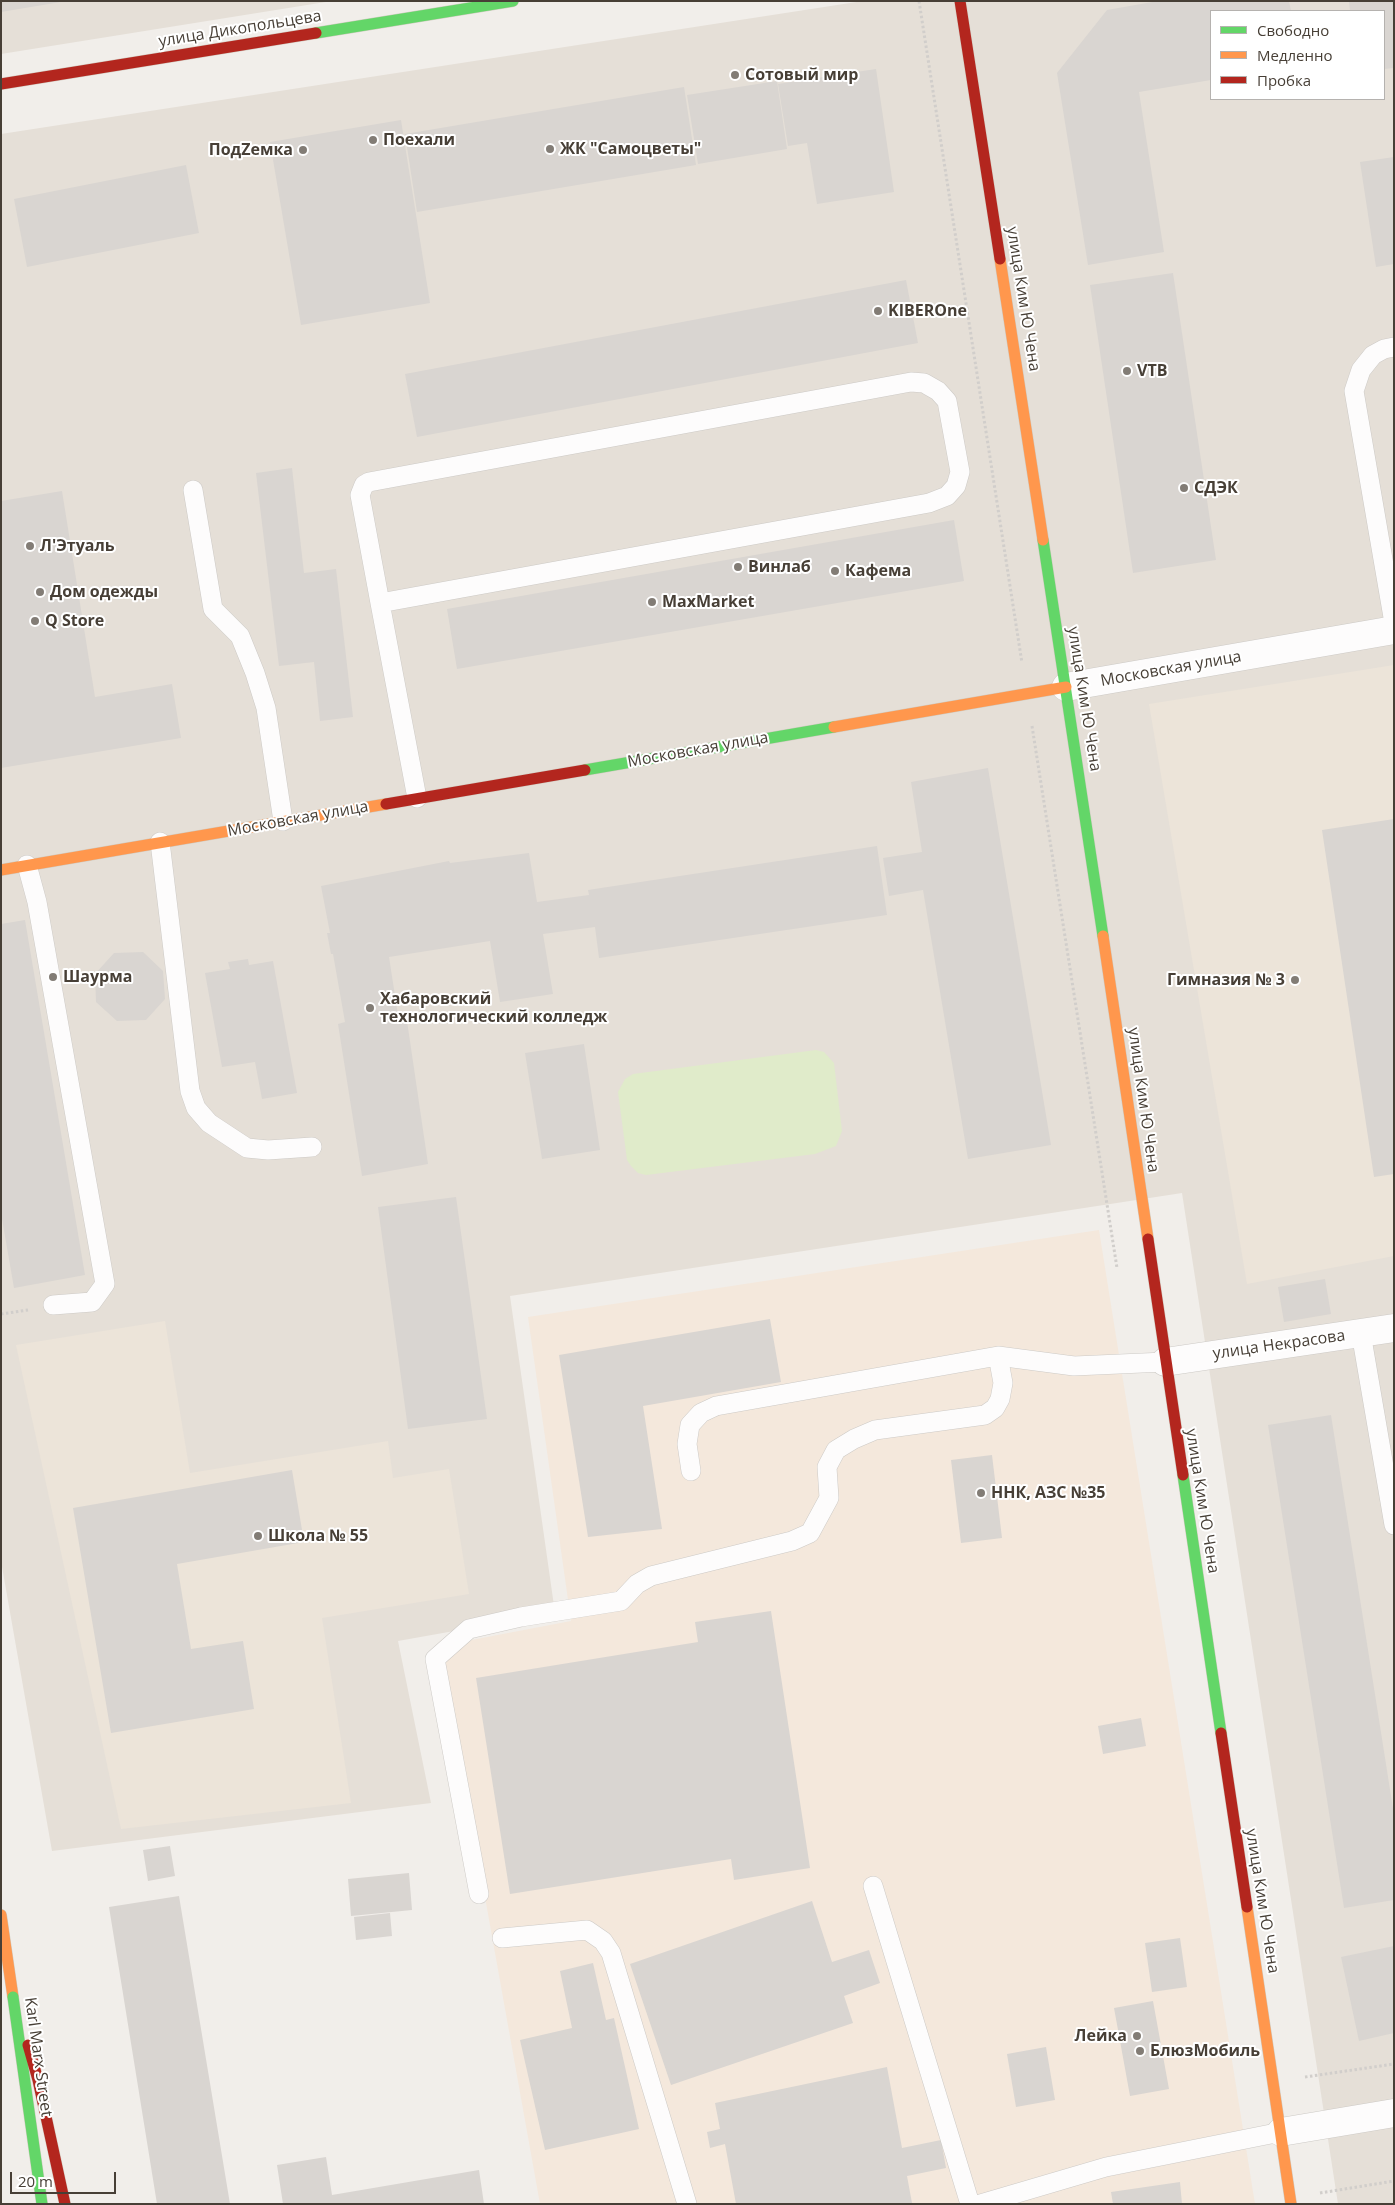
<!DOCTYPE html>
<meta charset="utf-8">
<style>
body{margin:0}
#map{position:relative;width:1395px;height:2205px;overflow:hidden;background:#f1eeea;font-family:"Open Sans",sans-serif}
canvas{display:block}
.frame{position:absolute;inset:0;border:2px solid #473f36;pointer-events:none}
.legend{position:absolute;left:1210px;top:10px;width:175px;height:90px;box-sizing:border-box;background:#fff;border:1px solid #b5b2af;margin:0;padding:6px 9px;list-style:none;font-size:15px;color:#473f36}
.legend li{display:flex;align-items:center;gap:10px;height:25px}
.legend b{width:25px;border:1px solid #b5b2af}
.scale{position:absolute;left:10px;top:2172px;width:106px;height:22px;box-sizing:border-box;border:2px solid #473f36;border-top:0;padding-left:6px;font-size:15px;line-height:18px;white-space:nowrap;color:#473f36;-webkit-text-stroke:4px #fff;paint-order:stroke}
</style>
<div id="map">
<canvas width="1395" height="2205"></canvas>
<div class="frame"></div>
<ul class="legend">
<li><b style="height:6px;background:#63d668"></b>Свободно</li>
<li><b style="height:6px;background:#ff974d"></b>Медленно</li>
<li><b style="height:6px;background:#b3261e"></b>Пробка</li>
</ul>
<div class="scale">20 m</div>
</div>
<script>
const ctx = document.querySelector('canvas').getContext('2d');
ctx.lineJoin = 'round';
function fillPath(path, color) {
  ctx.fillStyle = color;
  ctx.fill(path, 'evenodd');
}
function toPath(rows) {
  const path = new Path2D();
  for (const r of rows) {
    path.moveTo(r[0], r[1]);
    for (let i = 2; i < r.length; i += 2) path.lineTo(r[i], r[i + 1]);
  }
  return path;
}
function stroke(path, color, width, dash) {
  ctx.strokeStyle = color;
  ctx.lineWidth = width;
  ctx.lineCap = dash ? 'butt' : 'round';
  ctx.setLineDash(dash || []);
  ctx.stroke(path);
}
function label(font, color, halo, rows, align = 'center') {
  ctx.font = font + ' "Open Sans",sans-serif';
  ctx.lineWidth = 4;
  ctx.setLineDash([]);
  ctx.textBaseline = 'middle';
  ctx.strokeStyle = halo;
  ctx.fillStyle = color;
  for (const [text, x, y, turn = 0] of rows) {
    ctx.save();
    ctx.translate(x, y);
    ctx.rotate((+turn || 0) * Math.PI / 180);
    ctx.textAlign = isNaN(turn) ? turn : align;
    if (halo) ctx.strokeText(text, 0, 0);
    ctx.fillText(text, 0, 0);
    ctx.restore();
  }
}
const residential = toPath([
 [1,1,332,1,1,54],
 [863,1,1394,1,1394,2204,1338,2204,1182,1193,510,1296,555,1613,398,1641,431,1803,52,1851,1,1561,1,134],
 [1211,11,1384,11,1384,99,1211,99]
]);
const commercial = toPath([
 [1099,1230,1255,2204,540,2204,440,1646,571,1621,528,1317]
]);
const education = toPath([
 [1394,665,1394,1256,1247,1284,1149,704],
 [165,1321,190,1473,388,1441,393,1478,449,1469,469,1594,322,1618,351,1803,121,1829,16,1345]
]);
const green = toPath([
 [816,1050,824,1052,834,1063,842,1131,836,1146,815,1154,646,1175,638,1173,631,1166,627,1160,618,1092,625,1079,633,1074]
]);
const building = toPath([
 [1,1,61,1,61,2,1,12],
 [1158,1,1289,1,1291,11,1211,11,1211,80,1139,92,1164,252,1088,265,1057,73,1107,10],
 [1349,1,1394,1,1394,68,1384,69,1384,11,1350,11],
 [876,69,894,192,817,204,807,143,788,146,778,84],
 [777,81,787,149,698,164,687,95],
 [684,87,696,165,417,212,405,134],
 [401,120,430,303,301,325,270,142],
 [1394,157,1394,264,1376,267,1360,162],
 [186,165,199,233,27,267,14,199],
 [1173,273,1216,560,1133,573,1090,285],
 [906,280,918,343,417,437,405,374],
 [292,468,304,573,336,569,353,717,320,721,314,662,279,666,256,473],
 [62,491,95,697,172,684,181,738,1,768,1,501],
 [954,520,964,581,457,669,447,609],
 [988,768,1051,1145,968,1159,923,890,889,896,883,858,922,852,911,782],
 [1394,819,1394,1174,1374,1177,1322,830],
 [877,846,887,915,599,958,595,927,543,934,553,994,500,1002,490,941,389,957,398,1015,406,1014,428,1164,362,1176,338,1024,345,1022,333,954,331,954,327,933,330,933,321,886,449,861,450,863,529,853,537,902,589,895,588,890],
 [25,920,85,1275,14,1288,1,1213,1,924],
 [143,952,163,971,165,999,146,1020,117,1021,96,1002,95,974,114,953],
 [248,959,249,965,273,961,297,1093,262,1099,255,1062,222,1067,205,973,230,969,228,962],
 [584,1044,600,1150,542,1159,525,1053],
 [456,1197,487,1419,408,1429,378,1207],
 [1325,1279,1331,1314,1284,1322,1278,1287],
 [770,1319,781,1382,643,1406,662,1529,588,1537,559,1355],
 [1331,1415,1394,1815,1394,1900,1344,1908,1268,1425],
 [992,1455,1002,1538,961,1543,951,1460],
 [292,1470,304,1542,177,1564,191,1649,243,1641,254,1709,111,1733,73,1508],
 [771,1611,810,1868,734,1880,731,1859,510,1894,476,1678,698,1642,695,1622],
 [1141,1718,1146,1746,1103,1754,1098,1726],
 [170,1846,175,1876,148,1881,143,1850],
 [409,1873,412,1910,351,1916,348,1879],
 [179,1896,230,2204,157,2204,109,1907],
 [812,1901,832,1962,869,1950,880,1983,844,1996,853,2023,671,2085,630,1964],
 [390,1913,392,1936,356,1940,354,1917],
 [1180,1938,1187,1987,1152,1992,1145,1943],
 [1394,1946,1394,2033,1359,2041,1341,1957],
 [593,1963,606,2020,614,2018,639,2129,545,2150,520,2040,572,2028,560,1971],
 [1153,2001,1169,2089,1130,2096,1114,2008],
 [1046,2047,1055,2100,1016,2107,1007,2054],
 [887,2067,902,2148,941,2140,946,2168,907,2176,912,2203,736,2204,725,2144,710,2148,707,2132,720,2129,715,2103],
 [326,2157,332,2195,479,2170,484,2204,283,2204,277,2165],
 [1180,2182,1182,2204,1113,2204,1111,2192]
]);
const path = toPath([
 [919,1,1022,663],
 [1032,726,1117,1268],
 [1,1314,28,1310],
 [1305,2077,1394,2064],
 [1320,2193,1394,2181]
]);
const lane = toPath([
 [1394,347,1384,349,1373,355,1361,370,1354,391,1394,623],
 [193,490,213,609,240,636,255,673,266,708,283,821],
 [380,603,929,503,947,496,956,486,960,472,947,401,938,391,924,383,911,382,369,482,364,485,360,495,380,603,417,798],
 [160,842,190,1091,196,1108,209,1123,247,1148,268,1150,312,1147],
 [27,865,37,902,105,1284,92,1302,53,1305],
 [1361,1333,1394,1525],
 [691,1471,687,1444,690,1425,701,1413,716,1406,998,1356,1074,1366,1165,1362],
 [873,1886,970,2204],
 [479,1894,435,1659,469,1629,521,1617,621,1601,637,1584,651,1576,792,1541,810,1533,829,1498,827,1467,836,1450,854,1439,875,1430,985,1415,995,1408,1000,1399,1003,1383,998,1356],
 [502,1938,587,1930,603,1941,611,1953,687,2204],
 [980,2204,1106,2167,1281,2132]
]);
const street = toPath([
 [1066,687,1394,630],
 [1165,1362,1394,1328],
 [1281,2132,1394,2113]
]);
const fast = toPath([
 [316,33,513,1],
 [1043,540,1103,936],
 [585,770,834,727],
 [1183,1475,1221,1733]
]);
const slow = toPath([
 [1000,259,1043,540],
 [834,727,1066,687],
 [1,870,386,804],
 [1103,936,1148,1239],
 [1247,1907,1291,2204],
 [1,1915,13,1997]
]);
const jam = toPath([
 [960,1,1000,259],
 [1,84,316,33],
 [386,804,585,770],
 [1148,1239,1183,1475],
 [1221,1733,1247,1907]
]);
const fastBridge = toPath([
 [13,1997,42,2204]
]);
const jamBridge = toPath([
 [28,2045,38,2080,65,2204]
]);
const markers = [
 [735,75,5,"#827c75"],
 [373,140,5,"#827c75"],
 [550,149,5,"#827c75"],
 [303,150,5,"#827c75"],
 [878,311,5,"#827c75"],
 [1127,371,5,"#827c75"],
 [1184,488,5,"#827c75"],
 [30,546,5,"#827c75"],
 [738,567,5,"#827c75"],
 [835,571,5,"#827c75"],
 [40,592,5,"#827c75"],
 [652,602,5,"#827c75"],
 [35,621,5,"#827c75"],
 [53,977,5,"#827c75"],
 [1295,980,5,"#827c75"],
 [370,1008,5,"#827c75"],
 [981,1493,5,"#827c75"],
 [258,1536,5,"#827c75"],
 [1137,2036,5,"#827c75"],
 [1140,2051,5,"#827c75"]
];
const streetNames = [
 ["улица Дикопольцева",240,29,-9],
 ["улица Ким Ю Чена",1023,299,81],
 ["Московская улица",1171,669,-10],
 ["улица Ким Ю Чена",1084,699,81],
 ["Московская улица",698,750,-10],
 ["Московская улица",298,819,-10],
 ["улица Ким Ю Чена",1143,1100,82],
 ["улица Некрасова",1279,1345,-8],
 ["улица Ким Ю Чена",1202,1501,81],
 ["улица Ким Ю Чена",1262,1901,81],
 ["Karl Marx Street",38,2057,82]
];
const poiNames = [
 ["Сотовый мир",745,75],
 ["Поехали",383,140],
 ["ЖК \"Самоцветы\"",560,149],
 ["ПодZемка",293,150,"right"],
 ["KIBEROne",888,311],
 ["VTB",1137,371],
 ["СДЭК",1194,488],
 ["Л'Этуаль",40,546],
 ["Винлаб",748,567],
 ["Кафема",845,571],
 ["Дом одежды",50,592],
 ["MaxMarket",662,602],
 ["Q Store",45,621],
 ["Шаурма",63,977],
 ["Гимназия № 3",1285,980,"right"],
 ["Хабаровский",380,999],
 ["технологический колледж",380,1017],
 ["ННК, АЗС №35",991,1493],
 ["Школа № 55",268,1536],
 ["Лейка",1127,2036,"right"],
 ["БлюзМобиль",1150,2051]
];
fillPath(residential, '#e5dfd7');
fillPath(commercial, '#f4e8dc');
fillPath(education, '#ece4d9');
fillPath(green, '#e0ebca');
fillPath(building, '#d9d5d1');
stroke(lane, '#cdcac6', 20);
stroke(street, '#cdcac6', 29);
stroke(fast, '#d1cbc1', 12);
stroke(slow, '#d1cbc1', 12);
stroke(jam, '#d1cbc1', 12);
stroke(path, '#d1cecb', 3, [2.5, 2.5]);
stroke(lane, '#fdfcfc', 19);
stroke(street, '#fdfcfc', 28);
stroke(fast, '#63d668', 11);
stroke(slow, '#ff974d', 11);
stroke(jam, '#b3261e', 11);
stroke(fastBridge, '#d1cbc1', 12, []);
stroke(jamBridge, '#d1cbc1', 12, []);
stroke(fastBridge, '#63d668', 11);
stroke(jamBridge, '#b3261e', 11);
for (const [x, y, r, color] of markers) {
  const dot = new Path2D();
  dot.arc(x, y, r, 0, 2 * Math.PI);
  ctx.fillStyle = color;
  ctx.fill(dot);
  stroke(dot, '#fff', 2);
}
label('16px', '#473f36', '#fff', streetNames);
label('bold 16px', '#473f36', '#fff', poiNames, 'left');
</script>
